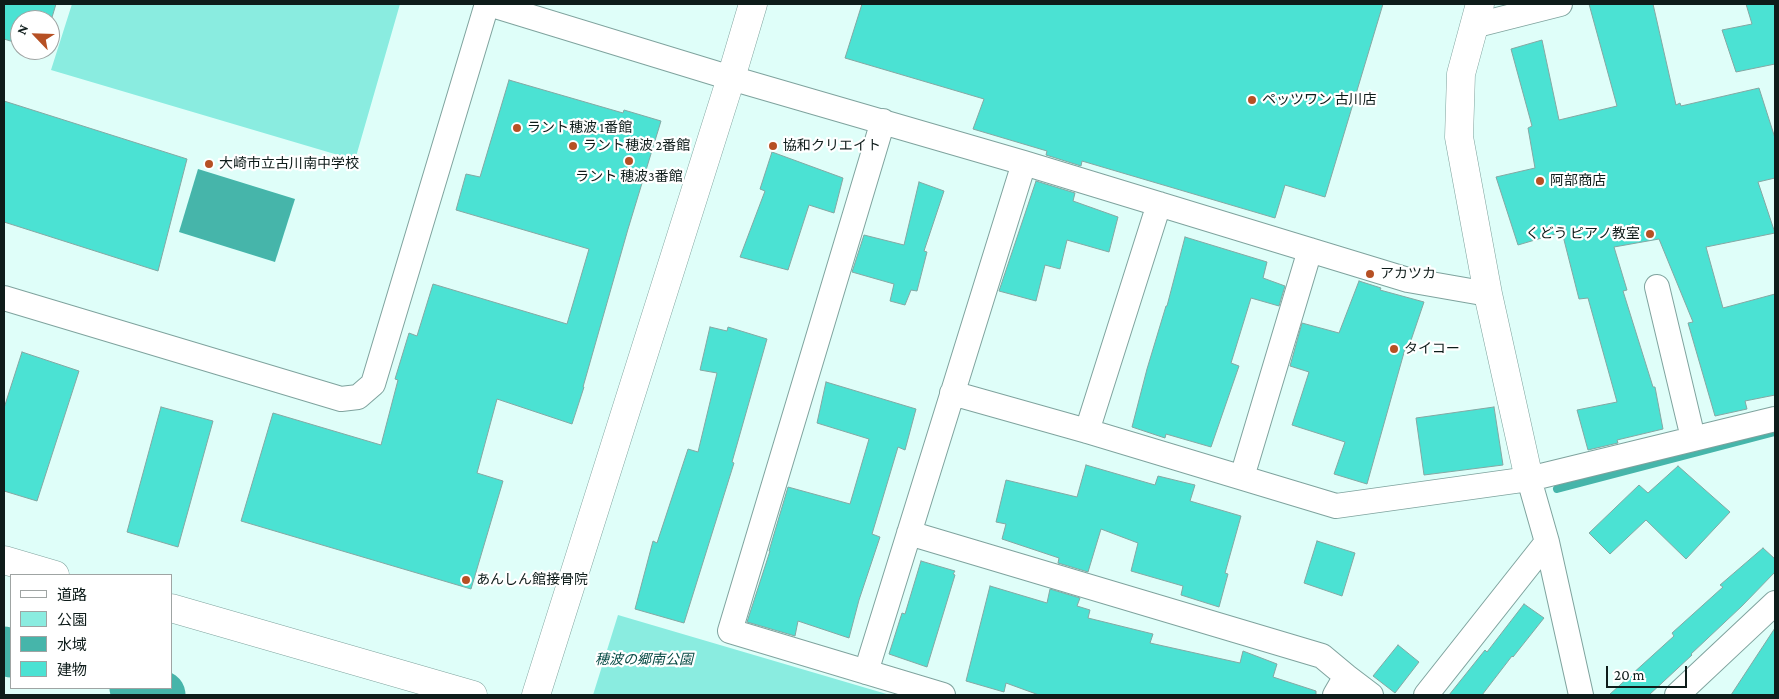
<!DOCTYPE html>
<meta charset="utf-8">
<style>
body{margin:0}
#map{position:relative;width:1779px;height:699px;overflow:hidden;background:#dffef9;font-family:"Crimson Pro","Noto Sans JP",serif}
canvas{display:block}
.frame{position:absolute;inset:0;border:5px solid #0e1c1a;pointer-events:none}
.legend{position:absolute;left:10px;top:574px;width:162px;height:115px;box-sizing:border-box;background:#fff;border:1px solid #9fa4a3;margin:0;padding:6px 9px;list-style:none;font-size:15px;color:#0e1c1a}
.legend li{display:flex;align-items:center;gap:10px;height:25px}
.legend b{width:25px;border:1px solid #9fa4a3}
.north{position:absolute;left:10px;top:10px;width:50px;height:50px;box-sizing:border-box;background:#fff;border:1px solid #9fa4a3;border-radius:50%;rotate:294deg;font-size:14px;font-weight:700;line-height:20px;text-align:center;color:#0e1c1a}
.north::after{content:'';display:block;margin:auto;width:18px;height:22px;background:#b65024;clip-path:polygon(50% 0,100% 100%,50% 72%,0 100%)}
.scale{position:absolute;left:1606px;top:666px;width:81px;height:22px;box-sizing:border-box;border:2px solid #0e1c1a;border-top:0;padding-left:6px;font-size:15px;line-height:18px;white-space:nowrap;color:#0e1c1a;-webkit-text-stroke:4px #fff;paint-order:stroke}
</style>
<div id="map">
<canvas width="1779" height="699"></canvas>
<div class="frame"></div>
<ul class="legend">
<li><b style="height:6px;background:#fff"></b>道路</li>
<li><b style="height:14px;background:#8aece0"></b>公園</li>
<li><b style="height:14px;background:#46b5aa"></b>水域</li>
<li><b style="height:14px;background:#4be2d3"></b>建物</li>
</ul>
<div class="north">N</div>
<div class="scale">20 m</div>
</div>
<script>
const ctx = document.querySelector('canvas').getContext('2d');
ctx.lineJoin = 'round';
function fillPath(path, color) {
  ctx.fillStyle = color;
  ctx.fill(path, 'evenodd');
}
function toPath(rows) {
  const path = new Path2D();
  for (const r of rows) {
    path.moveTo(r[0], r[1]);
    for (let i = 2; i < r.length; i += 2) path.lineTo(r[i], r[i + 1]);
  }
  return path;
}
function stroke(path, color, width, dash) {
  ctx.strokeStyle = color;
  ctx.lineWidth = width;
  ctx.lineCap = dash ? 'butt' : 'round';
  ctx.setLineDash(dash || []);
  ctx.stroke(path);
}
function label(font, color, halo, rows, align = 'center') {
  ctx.font = font + ' "Crimson Pro","Noto Sans JP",serif';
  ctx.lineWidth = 4.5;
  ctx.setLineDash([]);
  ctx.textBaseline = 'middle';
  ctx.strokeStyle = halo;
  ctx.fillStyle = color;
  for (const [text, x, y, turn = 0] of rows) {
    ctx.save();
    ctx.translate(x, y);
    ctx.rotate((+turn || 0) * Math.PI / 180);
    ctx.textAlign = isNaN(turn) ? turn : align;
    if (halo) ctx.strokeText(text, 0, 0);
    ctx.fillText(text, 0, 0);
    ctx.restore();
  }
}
const green = toPath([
 [72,4,400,4,355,160,51,70],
 [618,615,890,695,593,695]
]);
const water = toPath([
 [198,169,295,199,275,262,179,232]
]);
const stream = toPath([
 [1557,489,1775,432]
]);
const river = toPath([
 [4,651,11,653],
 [134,688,161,695]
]);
const building = toPath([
 [4,4,56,4,50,24,50,20,20,20,20,44,4,39,4,4],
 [862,4,1383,4,1325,197,1285,185,1275,218,1082,161,1081,166,1046,155,1047,151,973,129,984,99,845,58,862,4],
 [1589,4,1653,4,1676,105,1680,103,1681,106,1759,88,1775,138,1775,178,1758,182,1775,233,1706,247,1723,308,1775,294,1775,395,1745,401,1747,409,1715,416,1688,323,1693,322,1659,239,1614,247,1627,290,1623,291,1653,387,1655,387,1663,429,1617,440,1618,443,1588,450,1577,410,1617,402,1588,298,1579,299,1562,232,1518,245,1496,177,1535,168,1528,128,1532,126,1511,49,1542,40,1559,120,1617,106,1589,4],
 [1746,4,1775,4,1775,64,1736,72,1722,30,1752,24,1746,4],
 [509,80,623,113,624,110,661,121,628,229,583,387,584,387,572,424,497,399,477,473,503,481,471,589,241,521,273,413,381,445,398,380,395,379,409,333,417,336,433,284,567,324,589,249,456,210,466,174,480,177,509,80],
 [4,101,187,159,158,271,4,222,4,101],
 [772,152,843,178,834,213,809,205,788,270,740,257,765,191,760,189,772,152],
 [1036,181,1075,193,1073,201,1118,217,1109,252,1067,240,1060,269,1045,265,1036,301,999,291,1036,181],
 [919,182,944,191,924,251,927,252,917,291,911,290,905,305,890,301,894,284,852,272,864,235,904,245,919,182],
 [1185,237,1267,262,1263,278,1285,286,1279,306,1251,298,1231,363,1239,366,1211,447,1166,434,1165,438,1132,427,1147,369,1166,306,1167,306,1185,237],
 [1359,281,1381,288,1380,290,1424,302,1406,355,1405,349,1367,484,1334,474,1345,442,1292,425,1309,372,1290,366,1302,323,1339,333,1359,281],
 [710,327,727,331,728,327,767,339,732,462,734,463,684,623,635,609,653,541,657,543,688,449,698,452,717,373,700,370,710,327],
 [22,352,79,371,37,501,4,491,4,408,22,352],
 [826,382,916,409,905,450,898,447,872,534,880,537,859,600,849,638,798,621,795,636,747,622,770,551,769,551,788,487,850,504,869,439,817,423,826,382],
 [161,407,213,421,178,547,127,532,161,407],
 [1494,407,1503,465,1424,475,1416,418,1494,407],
 [1086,465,1155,485,1158,476,1195,485,1190,501,1241,516,1225,573,1228,574,1219,607,1181,595,1183,586,1131,571,1138,543,1101,529,1088,572,1058,563,1059,558,1002,539,1006,524,996,522,1006,480,1077,497,1086,465],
 [1678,466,1730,512,1686,559,1646,520,1610,554,1589,533,1639,485,1648,493,1678,466],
 [1317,541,1355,553,1342,596,1304,583,1317,541],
 [1763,548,1775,559,1775,572,1742,606,1691,654,1692,655,1649,695,1609,695,1674,636,1672,633,1723,587,1720,585,1763,548],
 [921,561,955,571,953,574,955,575,927,667,889,654,902,613,905,614,921,561],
 [990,586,1047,603,1050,589,1080,598,1077,606,1090,610,1088,618,1153,634,1150,643,1240,663,1243,651,1277,664,1273,677,1316,691,1316,695,1039,695,1006,683,1004,692,966,681,990,586],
 [1524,604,1544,618,1513,657,1512,656,1482,695,1449,695,1485,650,1487,652,1524,604],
 [1775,628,1775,695,1731,695,1775,628],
 [1398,645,1419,662,1395,693,1373,676,1398,645]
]);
const minor = toPath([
 [489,4,731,78,1024,163,1408,280,1488,294],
 [1473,26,1560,4],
 [883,121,730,631,943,695],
 [1657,287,1693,438],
 [4,298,341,399,358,397,373,384,487,4],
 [952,393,1087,431,1336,506,1529,479,1775,419],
 [1087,431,1159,204],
 [1242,477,1310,250],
 [1529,479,1547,542,1581,695],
 [909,533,1322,656,1346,676,1335,695],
 [866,672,1024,163],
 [1346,676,1371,695],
 [1426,695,1547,542],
 [1677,695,1775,603]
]);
const tertiary = toPath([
 [1480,4,1461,74,1459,137,1488,294,1529,479],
 [4,560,55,575],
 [171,608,473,695],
 [536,695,731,78,753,4]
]);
const markers = [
 [1252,100,5,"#b65024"],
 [517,128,5,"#b65024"],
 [573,146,5,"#b65024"],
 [773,146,5,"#b65024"],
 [629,161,5,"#b65024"],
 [209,164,5,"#b65024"],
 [1540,181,5,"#b65024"],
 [1650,234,5,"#b65024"],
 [1370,274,5,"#b65024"],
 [1394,349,5,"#b65024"],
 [466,580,5,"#b65024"]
];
const poiNames = [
 ["ペッツワン 古川店",1262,100],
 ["ラント穂波 1番館",527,128],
 ["ラント穂波 2番館",583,146],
 ["協和クリエイト",783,146],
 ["大崎市立古川南中学校",219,164],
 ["ラント 穂波3番館",629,177,"center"],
 ["阿部商店",1550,181],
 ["くどう ピアノ教室",1640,234,"right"],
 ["アカツカ",1380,274],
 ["タイコー",1404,349],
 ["あんしん館接骨院",476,580]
];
const parkNames = [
 ["穂波の郷南公園",644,660]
];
fillPath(green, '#8aece0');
fillPath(water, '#46b5aa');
stroke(stream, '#46b5aa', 8);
stroke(river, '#46b5aa', 49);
fillPath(building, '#4be2d3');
stroke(building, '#84a8a3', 1);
stroke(minor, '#7fa39e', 26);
stroke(tertiary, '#7fa39e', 29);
stroke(minor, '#fff', 24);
stroke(tertiary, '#fff', 28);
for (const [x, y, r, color] of markers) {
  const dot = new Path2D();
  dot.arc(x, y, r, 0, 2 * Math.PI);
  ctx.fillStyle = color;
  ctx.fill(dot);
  stroke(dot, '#fff', 2);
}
label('14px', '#0e1c1a', '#fff', poiNames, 'left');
label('italic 14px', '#094c46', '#fff', parkNames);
</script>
